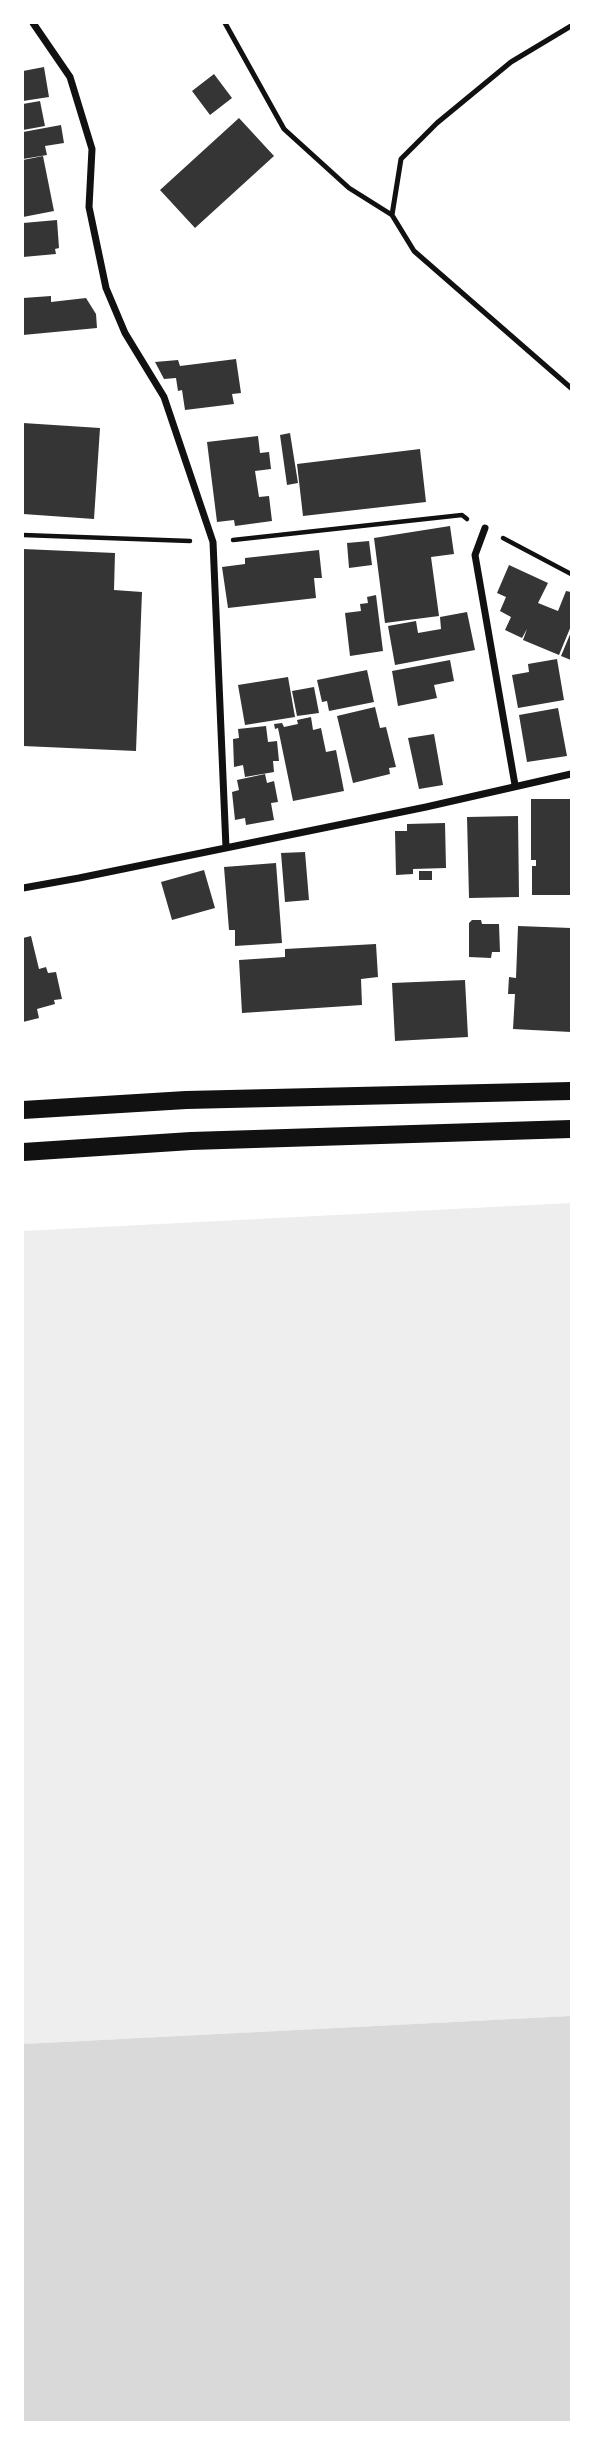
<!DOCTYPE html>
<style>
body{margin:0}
#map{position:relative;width:594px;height:2445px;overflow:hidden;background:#fff;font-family:"Public Sans",sans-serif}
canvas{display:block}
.frame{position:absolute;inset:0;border:24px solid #fff;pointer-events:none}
</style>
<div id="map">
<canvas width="594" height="2445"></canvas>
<div class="frame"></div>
</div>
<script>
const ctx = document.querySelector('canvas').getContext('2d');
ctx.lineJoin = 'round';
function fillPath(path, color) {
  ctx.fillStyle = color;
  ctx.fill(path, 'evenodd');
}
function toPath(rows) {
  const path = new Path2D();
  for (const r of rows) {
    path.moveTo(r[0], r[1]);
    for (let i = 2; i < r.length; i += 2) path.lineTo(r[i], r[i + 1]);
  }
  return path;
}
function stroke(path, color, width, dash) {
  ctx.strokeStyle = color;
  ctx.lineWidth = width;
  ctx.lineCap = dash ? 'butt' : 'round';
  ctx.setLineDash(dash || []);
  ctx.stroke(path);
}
const green = toPath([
 [571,1203,571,2016,23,2044,23,1231]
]);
const water = toPath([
 [571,2016,571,2422,23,2422,23,2044]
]);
const building = toPath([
 [44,67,49,97,23,101,23,71],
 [214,74,232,98,210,115,192,91],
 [40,101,45,126,23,130,23,104],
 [239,118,274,156,195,228,160,190],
 [61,125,64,143,45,146,47,155,23,159,23,132],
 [43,156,54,211,23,217,23,160],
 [57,220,59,248,55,249,56,254,23,257,23,223],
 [51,296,51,302,86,298,96,314,97,328,23,335,23,298],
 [236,359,241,393,232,394,234,404,185,410,182,390,178,391,176,378,164,379,155,362,178,360,180,366],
 [23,423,100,428,94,519,23,514],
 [290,433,298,483,287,485,280,435],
 [258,436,260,453,269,452,271,469,255,471,259,497,269,496,272,521,235,526,234,520,217,522,207,442],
 [420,449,426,502,303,516,297,464],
 [450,526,454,554,431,557,439,616,385,623,374,538],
 [369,541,372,565,349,568,347,543],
 [23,549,115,553,114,590,142,592,136,751,23,746],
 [319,550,322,578,314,578,316,598,228,608,222,567,245,564,245,558],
 [509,565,548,583,538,603,558,611,566,591,571,592,571,626,559,655,523,640,527,629,522,638,505,630,511,617,500,611,506,597,497,593],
 [376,595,383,651,350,656,345,613,361,611,360,604,368,603,367,597],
 [467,612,475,650,395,665,388,626,416,621,418,633,441,629,440,617],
 [571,632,571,660,561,656],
 [557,659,564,700,518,708,512,675,529,672,528,664],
 [450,660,454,681,434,685,437,698,398,706,392,671],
 [367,670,374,702,329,711,327,701,322,702,317,680],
 [288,677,295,717,245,725,238,685],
 [314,687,319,713,297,716,292,691],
 [375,707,380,728,386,727,396,767,389,768,390,774,353,783,337,716],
 [558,708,567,756,527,762,519,715],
 [311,717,313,730,321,728,326,752,336,750,344,791,293,801,278,728,275,729,274,724,282,723,284,727,298,724,297,720],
 [266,726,268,742,277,741,279,761,273,761,274,772,245,777,243,765,234,767,233,739,239,738,238,729],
 [434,734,443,785,419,789,408,738],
 [265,774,267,783,274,781,278,802,271,803,274,820,246,825,245,818,235,820,232,792,239,790,237,780],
 [531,799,571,799,571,895,532,895,532,866,536,866,536,860,531,860],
 [518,816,519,897,469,898,467,817],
 [445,823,446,868,413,869,413,874,396,875,395,831,407,831,407,824],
 [305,852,309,900,285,902,281,853],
 [276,863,282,943,235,946,235,930,229,930,224,867],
 [204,870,215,908,172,920,161,882],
 [419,871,432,871,432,880,419,880],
 [472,920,481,920,482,924,499,924,500,952,492,952,491,958,469,957,469,923],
 [518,926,571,928,571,1032,513,1029,515,994,508,994,509,977,516,978],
 [31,936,39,969,46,967,48,973,56,972,62,999,54,1000,55,1004,37,1009,39,1018,23,1022,23,938],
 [376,944,378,977,361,979,362,1005,242,1013,239,960,285,957,285,949],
 [465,980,468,1037,395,1041,392,983]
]);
const path = toPath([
 [23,535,190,541],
 [503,538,571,574],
 [233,540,462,515,467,519]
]);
const service = toPath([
 [225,23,284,129,349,188,392,215],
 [571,26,511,62,437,123,401,159,392,215,414,251,571,388]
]);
const minor = toPath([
 [33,23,70,77,92,149,89,207,106,288,125,333,164,397,213,542,226,848],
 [485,528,475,555,515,785],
 [23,888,79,878,426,807,571,774]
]);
const primary = toPath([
 [23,1110,186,1100,571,1091],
 [23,1152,191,1141,571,1129]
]);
fillPath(green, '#eee');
fillPath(water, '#d9d9d9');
fillPath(building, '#353535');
stroke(path, '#111', 4.5);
stroke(service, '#111', 5);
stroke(minor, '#111', 7);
stroke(primary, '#111', 18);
</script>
